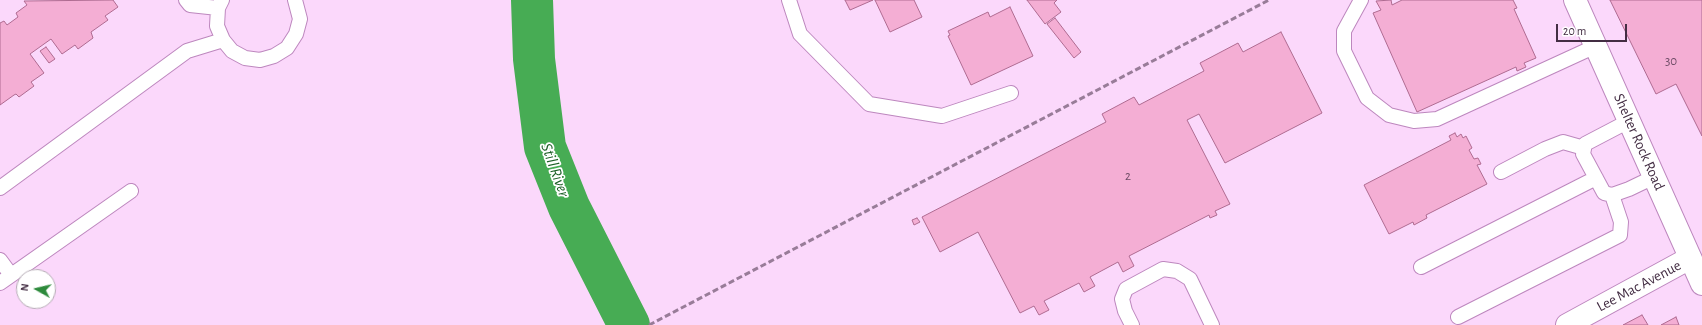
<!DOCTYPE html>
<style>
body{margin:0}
#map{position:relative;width:1702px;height:325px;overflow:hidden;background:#fbd8fb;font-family:"Alegreya Sans",sans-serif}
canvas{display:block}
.north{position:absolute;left:16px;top:269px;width:40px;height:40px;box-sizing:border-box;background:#fff;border:1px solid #b4abb4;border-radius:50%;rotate:278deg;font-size:11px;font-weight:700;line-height:16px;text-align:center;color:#432d43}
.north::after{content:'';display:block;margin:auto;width:14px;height:18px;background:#2d8a3b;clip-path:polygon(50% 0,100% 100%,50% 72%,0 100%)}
.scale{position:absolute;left:1556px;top:24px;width:71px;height:18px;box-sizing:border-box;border:2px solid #432d43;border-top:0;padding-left:5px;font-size:12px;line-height:14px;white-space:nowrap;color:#432d43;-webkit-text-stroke:3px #fff;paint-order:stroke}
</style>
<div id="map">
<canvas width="1702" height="325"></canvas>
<div class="north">N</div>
<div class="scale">20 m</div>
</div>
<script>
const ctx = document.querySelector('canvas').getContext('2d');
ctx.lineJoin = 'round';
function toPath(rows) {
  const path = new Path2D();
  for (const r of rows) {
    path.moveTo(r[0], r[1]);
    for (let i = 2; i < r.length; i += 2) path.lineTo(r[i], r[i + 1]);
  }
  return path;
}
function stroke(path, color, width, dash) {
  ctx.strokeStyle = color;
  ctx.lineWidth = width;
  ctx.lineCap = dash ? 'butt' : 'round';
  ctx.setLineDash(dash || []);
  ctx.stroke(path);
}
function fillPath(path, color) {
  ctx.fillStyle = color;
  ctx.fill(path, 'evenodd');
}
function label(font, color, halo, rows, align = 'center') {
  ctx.font = font + ' "Alegreya Sans",sans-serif';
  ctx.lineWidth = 3.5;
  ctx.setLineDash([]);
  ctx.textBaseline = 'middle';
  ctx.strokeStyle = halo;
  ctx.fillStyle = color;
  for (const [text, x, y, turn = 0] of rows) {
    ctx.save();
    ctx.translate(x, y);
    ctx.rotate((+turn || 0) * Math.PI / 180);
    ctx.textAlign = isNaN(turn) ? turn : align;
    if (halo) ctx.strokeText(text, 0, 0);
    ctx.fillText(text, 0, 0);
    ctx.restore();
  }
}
const river = toPath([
 [532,0,534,59,545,147,569,207,629,325]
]);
const building = toPath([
 [113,0,118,7,105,16,108,20,91,32,93,38,78,49,75,45,62,54,51,39,30,54,44,73,31,82,34,86,19,97,16,94,14,95,0,105,0,23,4,21,7,25,18,17,16,13,27,5,24,1,113,0],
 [845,0,873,0,850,10,845,0],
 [875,0,914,0,922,17,890,32,875,0],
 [1027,0,1057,0,1054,3,1061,12,1045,24,1027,0],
 [1391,0,1392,5,1402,0,1513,0,1517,8,1514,9,1536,58,1524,63,1526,67,1517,71,1516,67,1417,112,1373,13,1381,10,1376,1,1391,0],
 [1610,0,1702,0,1702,136,1676,84,1656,94,1610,0],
 [1010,7,1033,56,971,85,948,36,950,35,948,31,988,12,990,17,1010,7],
 [1055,18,1081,52,1074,58,1047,24,1055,18],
 [1281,32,1322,113,1225,163,1199,114,1187,120,1230,204,1215,211,1217,215,1210,218,1209,215,1129,256,1134,266,1123,272,1118,262,1090,277,1095,286,1084,292,1079,283,1044,301,1049,310,1039,315,1034,306,1020,313,978,232,940,252,922,217,1106,122,1102,114,1134,97,1139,105,1204,71,1200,63,1238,43,1243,52,1281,32],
 [46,47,55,59,49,63,40,51,46,47],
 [1455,133,1457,137,1461,134,1463,138,1466,136,1472,148,1469,150,1474,159,1478,158,1481,164,1477,165,1487,184,1426,215,1427,218,1414,225,1413,222,1389,234,1364,185,1451,140,1449,136,1455,133],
 [917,218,920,222,914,225,912,220,917,218],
 [1642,315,1648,325,1623,325,1642,315],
 [1676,317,1679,325,1661,325,1676,317]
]);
const service = toPath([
 [186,0,190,5,218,8],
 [222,0,218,8,217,26,223,40,232,51,245,58,260,60,274,56,287,48,296,34,300,19,295,0],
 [789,0,800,34,869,104,942,116,1011,93],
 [1361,0,1344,31,1344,51,1367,98,1389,115,1414,121,1437,119,1596,46],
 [1629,121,1585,144,1583,154,1604,193,1612,195,1629,189,1654,177],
 [1501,172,1545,149,1563,142,1584,148],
 [0,188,187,51,223,40],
 [0,260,11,275],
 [1421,267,1596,178],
 [0,283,131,191],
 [1458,317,1620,235,1621,222,1612,195],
 [1132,325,1125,311,1122,299,1126,289,1163,269,1177,271,1190,279,1212,325]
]);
const minor = toPath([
 [1567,325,1690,258]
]);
const tertiary = toPath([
 [1575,0,1702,284]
]);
const rail = toPath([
 [649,325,1269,0]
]);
const numberNames = [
 ["30",1671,61],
 ["2",1128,176]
];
const streetNames = [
 ["Shelter Rock Road",1639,142,66],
 ["Lee Mac Avenue",1639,286,-28]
];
const waterNames = [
 ["Still River",555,170,70]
];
stroke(river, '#47ac54', 42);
fillPath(building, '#f4aed4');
stroke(building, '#af6b91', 1);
stroke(service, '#bd87be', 16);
stroke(minor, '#bd87be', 24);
stroke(tertiary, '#bd87be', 24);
stroke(service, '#fff', 14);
stroke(minor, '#fff', 22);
stroke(tertiary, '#fff', 22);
stroke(rail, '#987c98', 3, [6, 3]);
label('13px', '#6f4d67', null, numberNames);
label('15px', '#432d43', '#fff', streetNames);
label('italic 16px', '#1b5f25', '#fff', waterNames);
</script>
